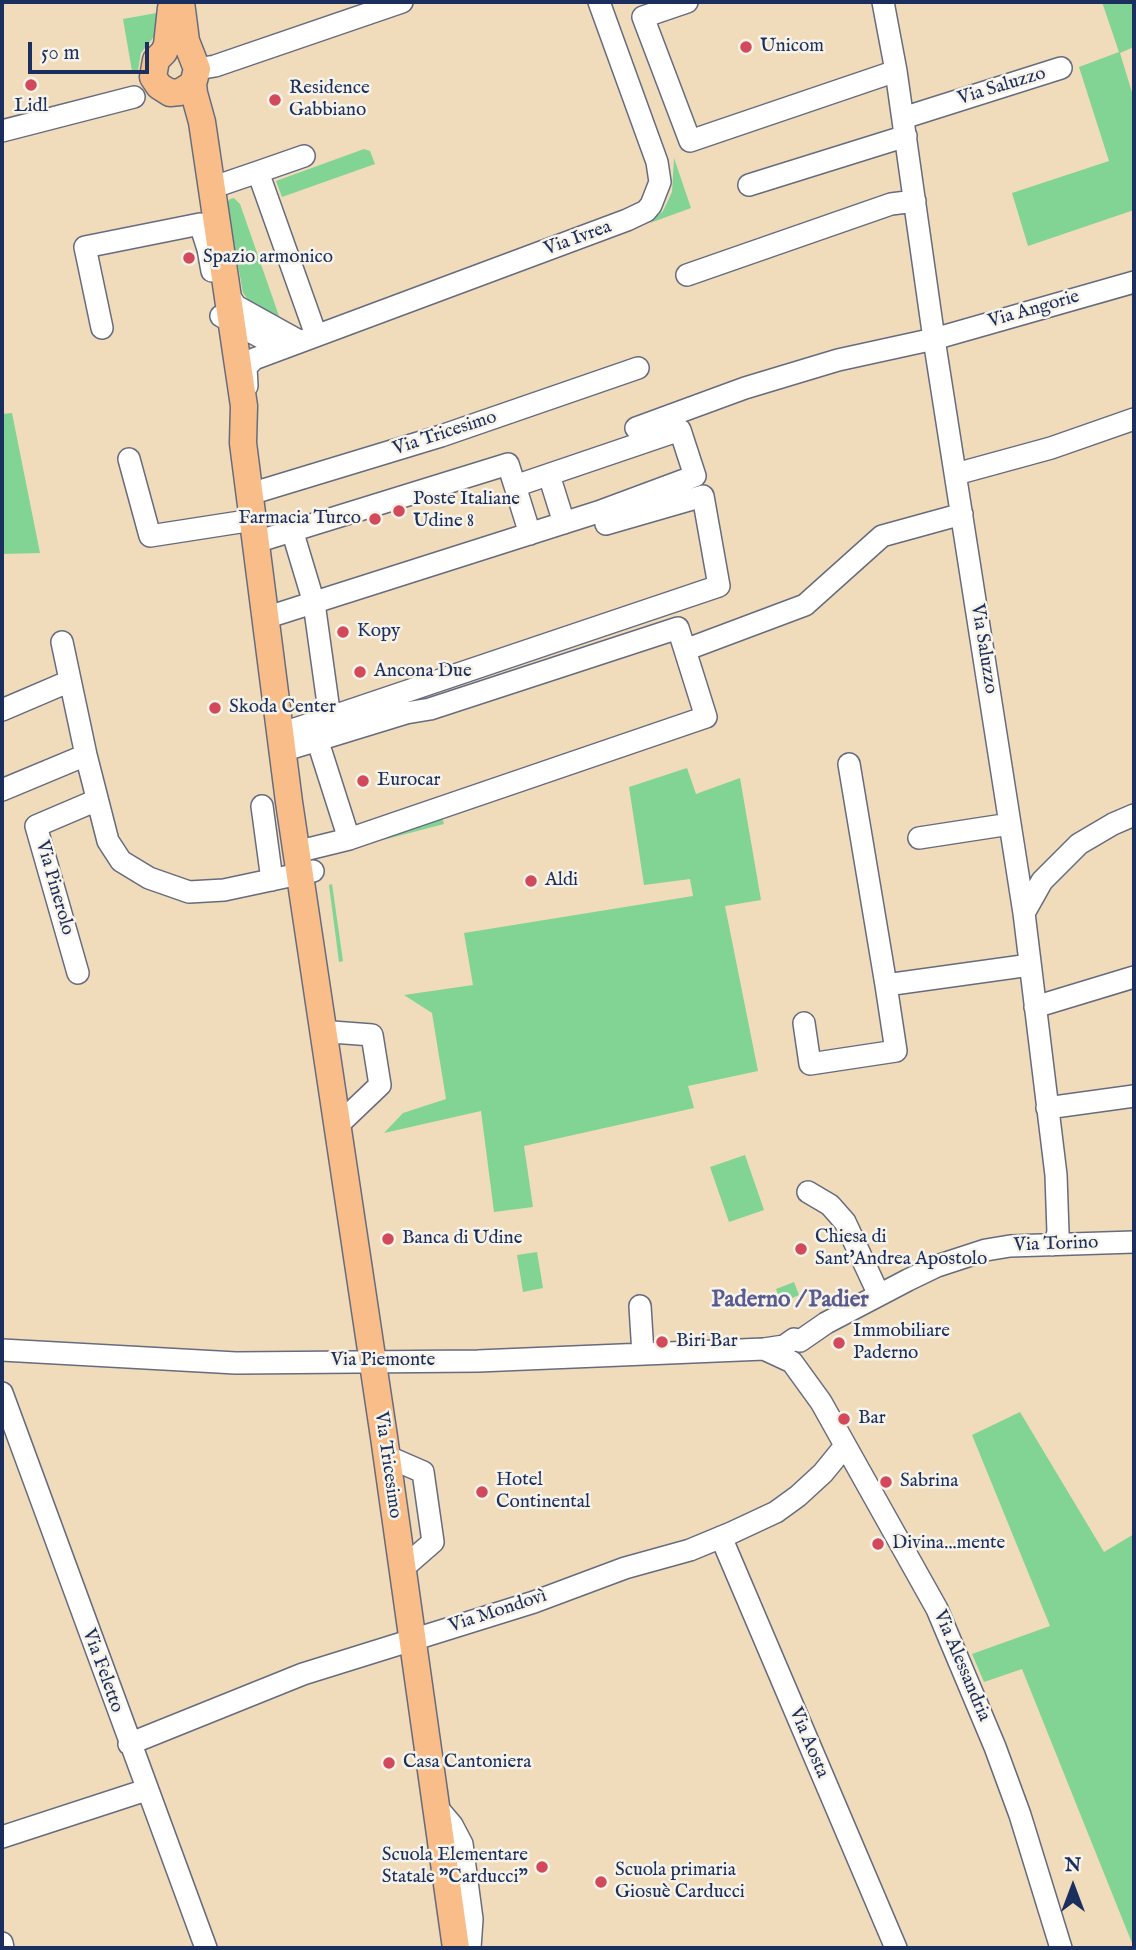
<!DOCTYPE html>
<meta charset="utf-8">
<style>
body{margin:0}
#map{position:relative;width:1136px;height:1950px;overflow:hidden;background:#f0dbba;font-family:"IM FELL English",serif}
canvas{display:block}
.frame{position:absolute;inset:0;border:4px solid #1b2f5e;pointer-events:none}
.north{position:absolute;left:1038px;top:1852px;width:70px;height:70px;-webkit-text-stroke:5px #f7f3e8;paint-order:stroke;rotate:0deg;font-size:19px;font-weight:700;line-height:28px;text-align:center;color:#1b2f5e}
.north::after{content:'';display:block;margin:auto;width:24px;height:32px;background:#1b2f5e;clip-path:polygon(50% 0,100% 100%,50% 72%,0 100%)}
.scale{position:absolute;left:28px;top:42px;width:121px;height:32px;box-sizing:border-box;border:4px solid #1b2f5e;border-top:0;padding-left:9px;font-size:21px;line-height:24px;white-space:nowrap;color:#1b2f5e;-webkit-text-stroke:5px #f7f3e8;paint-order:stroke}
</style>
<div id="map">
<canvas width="1136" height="1950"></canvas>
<div class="frame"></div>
<div class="north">N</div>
<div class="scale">50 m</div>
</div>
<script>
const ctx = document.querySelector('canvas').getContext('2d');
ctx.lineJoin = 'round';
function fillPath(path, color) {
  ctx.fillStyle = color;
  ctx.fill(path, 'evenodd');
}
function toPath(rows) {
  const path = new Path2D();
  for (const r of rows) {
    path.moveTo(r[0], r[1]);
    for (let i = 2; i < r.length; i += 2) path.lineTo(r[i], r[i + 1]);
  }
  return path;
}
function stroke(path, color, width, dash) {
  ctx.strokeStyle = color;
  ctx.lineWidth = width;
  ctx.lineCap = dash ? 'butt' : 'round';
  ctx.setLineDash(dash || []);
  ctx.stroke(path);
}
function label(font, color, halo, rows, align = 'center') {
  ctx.font = font + ' "IM FELL English",serif';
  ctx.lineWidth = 5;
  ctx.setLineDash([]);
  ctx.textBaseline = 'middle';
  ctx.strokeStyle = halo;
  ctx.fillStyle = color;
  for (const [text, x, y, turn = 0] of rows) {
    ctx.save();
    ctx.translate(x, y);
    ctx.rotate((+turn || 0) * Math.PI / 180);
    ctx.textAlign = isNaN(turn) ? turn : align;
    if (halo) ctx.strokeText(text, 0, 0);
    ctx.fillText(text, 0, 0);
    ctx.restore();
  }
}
const green = toPath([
 [1102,2,1134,2,1134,47,1120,53,1134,99,1134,210,1028,246,1012,193,1109,161,1079,67,1119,52],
 [162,12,157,33,141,53,138,70,132,71,123,19],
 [364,149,370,151,375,164,282,197,276,181],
 [674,158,691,208,650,223,663,211,672,192],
 [234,198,240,204,279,316,251,303,243,293,227,203,230,199],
 [12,413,40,553,2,554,2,414],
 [687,768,696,794,740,778,761,900,725,906,758,1071,688,1086,694,1108,524,1146,533,1207,494,1212,481,1111,384,1133,403,1113,446,1099,432,1013,404,995,473,985,464,933,693,896,690,879,644,885,629,787],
 [440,811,444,824,356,847],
 [332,884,343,961,339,962,329,885],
 [745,1155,764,1210,729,1222,710,1167],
 [537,1252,543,1288,523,1292,517,1255],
 [794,1282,799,1295,781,1303,776,1289],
 [1020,1412,1104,1552,1134,1534,1134,1948,1022,1669,984,1682,972,1654,1050,1626,972,1435]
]);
const minor = toPath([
 [687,2,643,17,690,141,896,71],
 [883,2,896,71,934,339,1024,913,1056,1175,1058,1233,1053,1245],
 [197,69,215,66,402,2],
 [903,118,1061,68],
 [2,131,134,97],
 [258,172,304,156],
 [749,185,906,136],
 [211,188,258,172,316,335],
 [687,275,891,204,915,201],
 [227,293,236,306,299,341],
 [221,316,281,348],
 [102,328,85,247,200,224,208,249,212,271],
 [247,386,246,367,254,359,627,220,646,211,651,205,660,182,657,162,599,2],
 [636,428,745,388,838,360,934,339,1134,282],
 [129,459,150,536,253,520],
 [956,474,1051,448,1134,419],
 [549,475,564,523],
 [515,486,530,534],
 [250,494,441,436,638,368],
 [292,530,314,603,330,718],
 [256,542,508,464,515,486,680,430,695,476,598,512,265,618],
 [62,642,86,755,108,841,121,861,149,878,189,892,224,890,313,871],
 [685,650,805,605,882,536,962,514],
 [2,710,70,681],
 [280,734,719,586,703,496,606,524],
 [318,742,349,839],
 [282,751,406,713,430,709,678,628,706,717,349,839,296,852],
 [849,764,886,985,1030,965],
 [2,790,86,755],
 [262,806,272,880],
 [919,838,1010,824],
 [1024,913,1042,881,1079,844,1113,824,1134,815],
 [78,973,36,826,97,800],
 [1035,1007,1134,977],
 [804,1023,810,1064,896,1051,886,985],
 [325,1046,332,1032,372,1035,380,1085,337,1126],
 [1047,1108,1134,1096],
 [808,1192,830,1205,845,1222,879,1295],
 [640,1306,643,1354],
 [764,1349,792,1362,821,1402,937,1609,995,1747,1020,1815,1061,1948],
 [2,1350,236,1363,478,1361,764,1349,784,1346,794,1339,800,1341,826,1323,908,1280,937,1266,986,1250,1010,1246,1134,1242],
 [2,1393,206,1948],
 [386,1456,423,1472,433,1542,402,1569],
 [721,1537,896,1948],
 [129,1744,303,1674,534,1602,625,1568,690,1550,731,1533,776,1512,798,1496,823,1473,845,1446],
 [435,1805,452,1825,462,1844,472,1919,470,1948],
 [2,1837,146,1790],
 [2,1943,3,1948]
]);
const major = toPath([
 [181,2,186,41,197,69,193,84,194,93,202,122,244,406,243,443,289,802,384,1437,456,1948],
 [171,8,167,45,164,52,156,60,153,77,159,86,170,93,180,92,193,84]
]);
const markers = [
 [746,47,7,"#d1495b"],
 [31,85,7,"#d1495b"],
 [275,100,7,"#d1495b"],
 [189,258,7,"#d1495b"],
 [399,511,7,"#d1495b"],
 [375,519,7,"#d1495b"],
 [343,632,7,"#d1495b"],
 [360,672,7,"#d1495b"],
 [215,708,7,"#d1495b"],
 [363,781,7,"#d1495b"],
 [531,881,7,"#d1495b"],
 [388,1239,7,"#d1495b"],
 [801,1249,7,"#d1495b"],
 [662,1342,7,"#d1495b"],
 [839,1343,7,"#d1495b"],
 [844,1419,7,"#d1495b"],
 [886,1482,7,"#d1495b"],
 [482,1492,7,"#d1495b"],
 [878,1544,7,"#d1495b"],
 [389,1763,7,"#d1495b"],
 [542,1867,7,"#d1495b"],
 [601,1882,7,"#d1495b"]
];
const poiNames = [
 ["Unicom",760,47],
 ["Residence",289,89],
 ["Gabbiano",289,111],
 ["Lidl",31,107,"center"],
 ["Spazio armonico",203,258],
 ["Poste Italiane",413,500],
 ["Udine 8",413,522],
 ["Farmacia Turco",361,519,"right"],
 ["Kopy",357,632],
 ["Ancona Due",374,672],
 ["Skoda Center",229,708],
 ["Eurocar",377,781],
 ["Aldi",545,881],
 ["Chiesa di",815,1238],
 ["Sant'Andrea Apostolo",815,1260],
 ["Banca di Udine",402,1239],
 ["Immobiliare",853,1332],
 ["Paderno",853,1354],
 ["Biri Bar",676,1342],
 ["Bar",858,1419],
 ["Hotel",496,1481],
 ["Continental",496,1503],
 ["Sabrina",900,1482],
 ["Divina...mente",892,1544],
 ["Casa Cantoniera",403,1763],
 ["Scuola Elementare",528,1856,"right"],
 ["Statale \"Carducci\"",528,1878,"right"],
 ["Scuola primaria",615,1871],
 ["Giosuè Carducci",615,1893]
];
const streetNames = [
 ["Via Saluzzo",1002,87,-17],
 ["Via Ivrea",578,239,-20],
 ["Via Angorie",1034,310,-16],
 ["Via Tricesimo",445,434,-18],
 ["Via Saluzzo",983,649,81],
 ["Via Pinerolo",54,888,74],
 ["Via Torino",1056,1245,-2],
 ["Via Piemonte",383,1361],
 ["Via Tricesimo",387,1465,82],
 ["Via Mondovì",498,1612,-18],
 ["Via Alessandria",961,1666,67],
 ["Via Feletto",102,1671,70],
 ["Via Aosta",808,1743,67]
];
const quarterNames = [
 ["Paderno / Padier",790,1301]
];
fillPath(green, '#82d495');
stroke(minor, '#666b7e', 24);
stroke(major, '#666b7e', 29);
stroke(minor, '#fff', 21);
stroke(major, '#f8bd88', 26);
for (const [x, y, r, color] of markers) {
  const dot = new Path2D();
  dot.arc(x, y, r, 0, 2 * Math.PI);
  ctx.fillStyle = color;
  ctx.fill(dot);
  stroke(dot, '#f7f3e8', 2.5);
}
label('19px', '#1b2f5e', '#f7f3e8', poiNames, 'left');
label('19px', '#1b2f5e', '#f7f3e8', streetNames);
label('bold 23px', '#585a92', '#f7f3e8', quarterNames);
</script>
